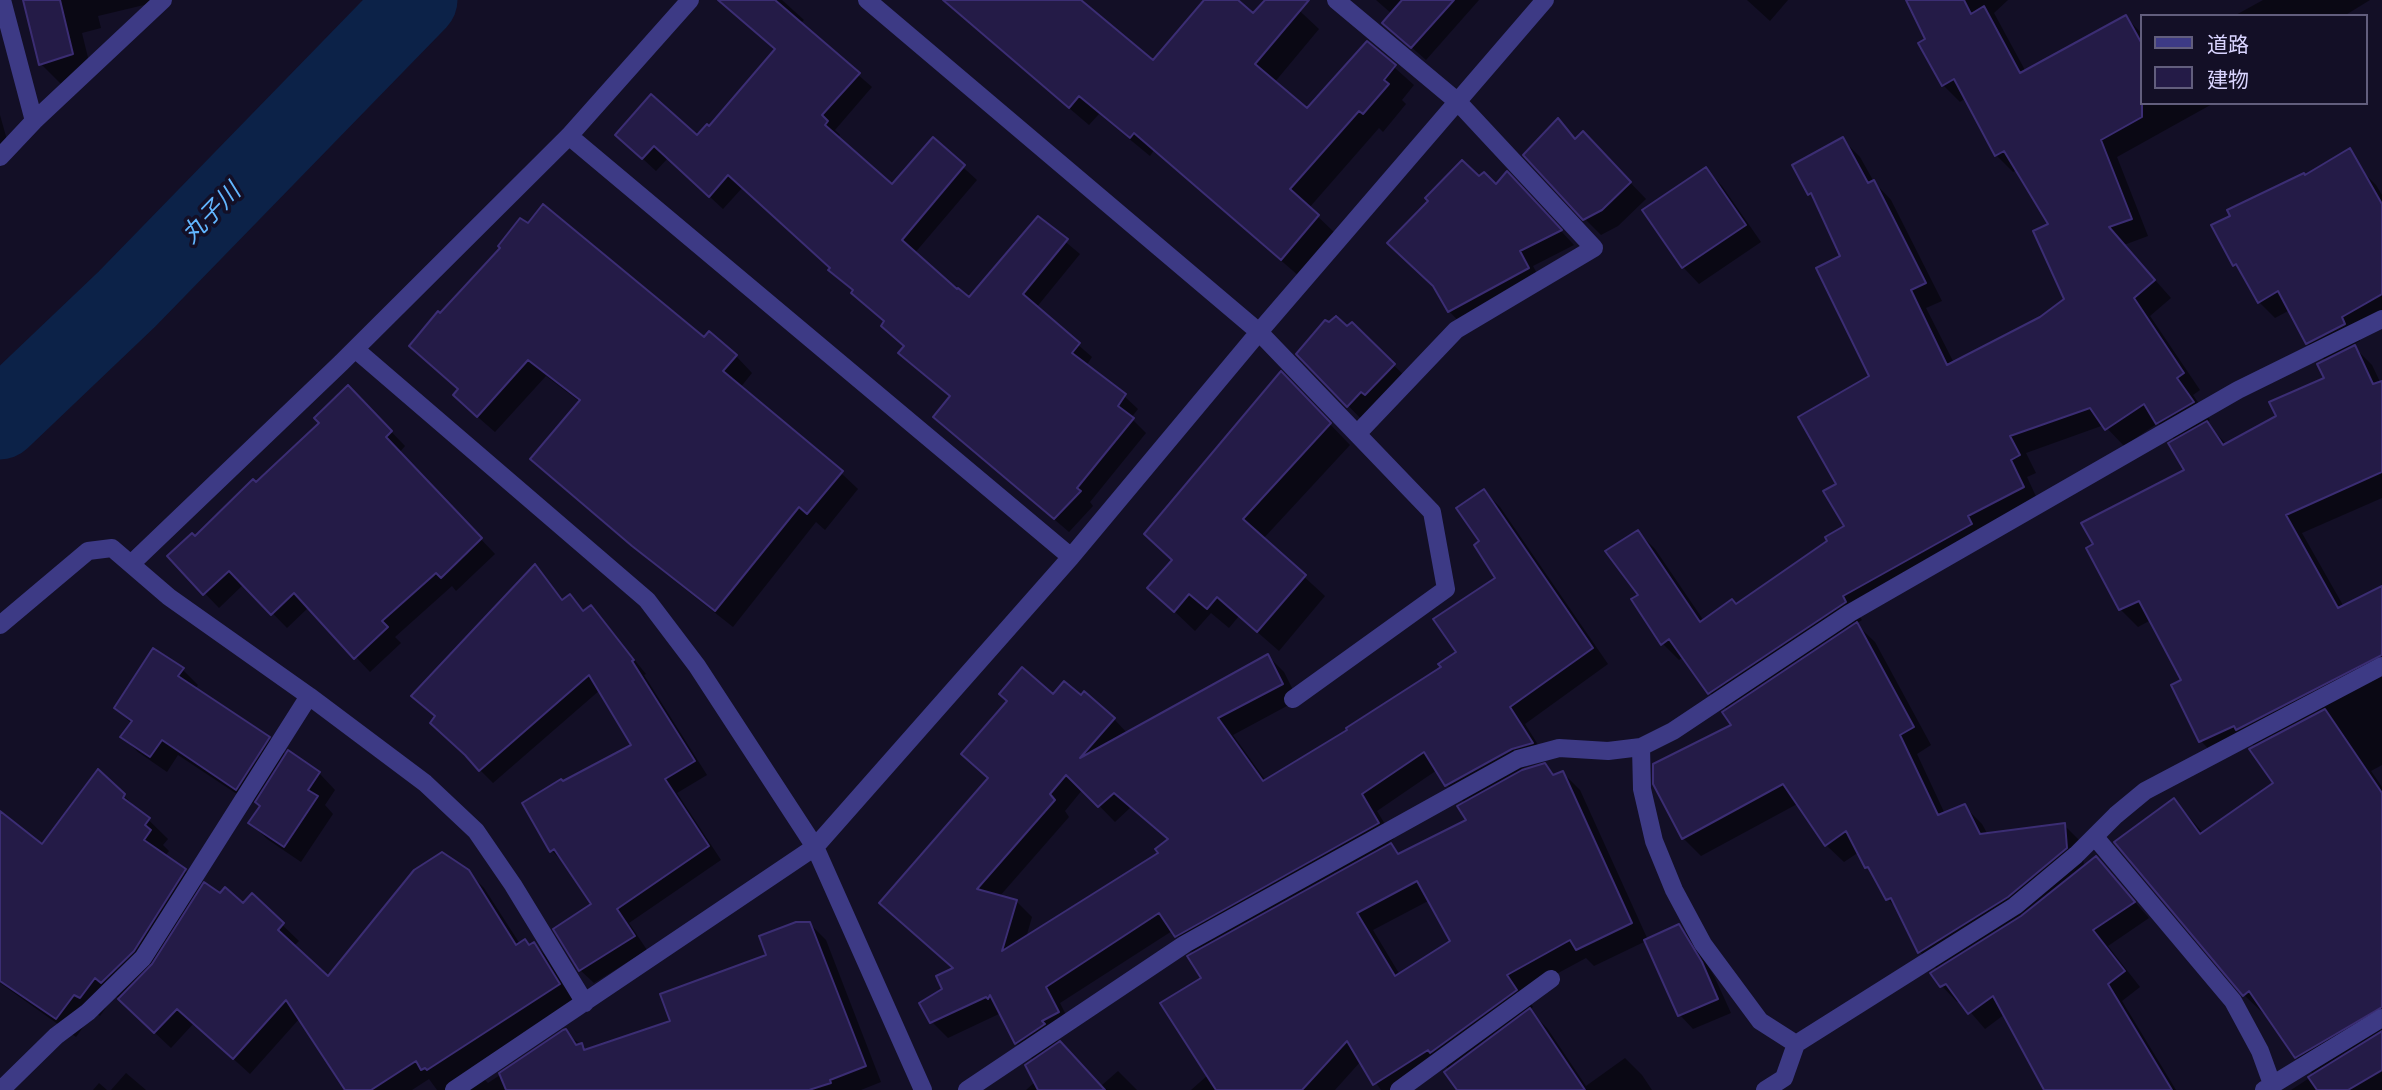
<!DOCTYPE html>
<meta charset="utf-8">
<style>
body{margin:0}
#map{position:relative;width:2382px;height:1090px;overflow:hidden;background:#130f26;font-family:"Exo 2","Noto Sans JP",sans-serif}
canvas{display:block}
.legend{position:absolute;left:2140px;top:14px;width:228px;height:91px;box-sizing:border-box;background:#130f26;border:2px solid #625e7d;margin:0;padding:9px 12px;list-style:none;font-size:21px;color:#d9d4ff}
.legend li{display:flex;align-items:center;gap:14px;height:35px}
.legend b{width:35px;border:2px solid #625e7d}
</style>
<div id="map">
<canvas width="2382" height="1090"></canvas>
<ul class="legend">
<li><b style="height:9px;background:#3d3a85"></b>道路</li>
<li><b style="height:19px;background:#241b47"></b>建物</li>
</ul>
</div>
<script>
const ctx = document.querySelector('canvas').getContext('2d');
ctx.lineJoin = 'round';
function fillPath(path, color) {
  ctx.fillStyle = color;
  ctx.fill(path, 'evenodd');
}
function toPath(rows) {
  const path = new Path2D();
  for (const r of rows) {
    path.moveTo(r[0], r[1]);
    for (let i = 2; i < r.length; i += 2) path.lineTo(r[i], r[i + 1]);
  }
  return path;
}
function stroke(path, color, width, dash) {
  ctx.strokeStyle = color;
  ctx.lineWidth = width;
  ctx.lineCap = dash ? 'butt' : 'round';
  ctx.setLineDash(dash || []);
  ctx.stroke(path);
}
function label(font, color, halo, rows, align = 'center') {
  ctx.font = font + ' "Exo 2","Noto Sans JP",sans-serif';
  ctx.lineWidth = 7;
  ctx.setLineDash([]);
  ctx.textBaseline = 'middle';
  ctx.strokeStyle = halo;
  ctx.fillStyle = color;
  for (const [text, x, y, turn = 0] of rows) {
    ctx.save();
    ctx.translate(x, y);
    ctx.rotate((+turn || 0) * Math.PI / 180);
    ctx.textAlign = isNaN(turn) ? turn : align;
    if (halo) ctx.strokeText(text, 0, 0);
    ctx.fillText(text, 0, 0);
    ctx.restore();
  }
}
const shadow = toPath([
 [25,0,165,0,98,16,101,28,82,33,92,74,61,84,41,64],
 [748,0,782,0,804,20,800,24,872,87,835,130,840,135,838,139,892,187,933,140,977,180,914,254,969,300,1038,219,1080,254,1036,308,1092,357,1086,366,1124,396,1138,409,1131,418,1146,433,1090,502,1093,506,1069,532,935,417,951,397,900,353,906,347,886,323,853,293,854,292,832,268,743,187,723,209,668,158,656,171,631,148,697,137,709,128,777,50],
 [942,0,1078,0,1153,63,1205,0,1235,0,1254,16,1267,0,1288,0,1319,29,1274,83,1307,111,1367,43,1414,85,1402,100,1406,104,1383,132,1379,128,1309,208,1337,235,1300,277,1154,150,1150,156,1099,114,1089,125],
 [1376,0,1479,0,1426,60,1384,23,1392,14],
 [1747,0,1788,0,1770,21],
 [1906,0,2008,0,1994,13,2026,72,2126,17,2142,34,2142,103,2214,103,2117,157,2148,236,2124,245,2171,298,2150,316,2200,390,2193,395,2210,420,2205,422,2227,445,2279,417,2327,379,2326,361,2307,343,2290,310,2275,318,2259,302,2360,169,2376,185,2382,195,2382,319,2357,334,2360,341,2352,345,2372,365,2382,386,2382,498,2302,533,2344,607,2382,588,2382,765,2371,771,2382,787,2382,1090,2291,1090,2314,1075,2296,1057,2265,1011,2263,1013,2244,995,2174,800,2204,834,2276,783,2252,743,2218,759,2201,741,2183,681,2151,620,2138,627,2120,609,2187,471,2176,441,2158,423,2124,446,2104,425,2026,453,2036,473,2027,477,2040,505,1858,614,1862,620,1856,624,1875,642,1931,745,1917,754,1945,814,1964,806,1982,824,1988,835,2064,825,2082,843,2084,867,2096,858,2149,918,2108,946,2140,987,2122,1001,2176,1090,2044,1090,2040,1082,2042,1081,2005,1014,1985,1029,1960,1000,1957,1002,1942,986,1933,973,1938,970,1920,952,1898,910,1888,899,1859,852,1844,862,1826,845,1799,803,1701,856,1683,838,1733,725,1728,710,1710,693,1684,657,1679,660,1662,643,1640,595,1638,532,1655,549,1704,621,1736,606,1830,541,1846,527,1838,484,1872,377,1842,257,1816,200,1810,194,1794,165,1843,140,1860,157,1874,182,1891,200,1942,301,1926,308,1954,363,2041,318,2066,300,2050,225,2017,170,2013,172,1996,155,1966,98,1960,102,1943,85,1928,40],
 [2263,0,2370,0,2344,16,2234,16],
 [0,115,9,147,0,149],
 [1558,121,1577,140,1599,150,1646,199,1618,226,1601,235,1584,218],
 [1706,169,1722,186,1761,242,1699,284,1683,267,1645,211],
 [1479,178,1496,186,1521,188,1574,245,1533,266,1542,283,1463,326,1449,311],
 [1352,325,1410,381,1364,422,1298,354],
 [704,339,736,356,752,373,740,388,841,473,858,489,825,530,816,522,733,627,652,563,532,459,580,402,546,376,495,432,472,412,460,390,428,362],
 [348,387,405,446,399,453,495,554,456,591,452,586,395,637,401,643,370,672,309,607,287,628,244,584,219,608,169,556,195,538,322,424],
 [1301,394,1350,445,1263,539,1325,596,1279,651,1239,616,1229,628,1211,613,1195,631,1150,588,1173,561],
 [1484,491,1500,507,1608,664,1525,724,1547,759,1529,764,1516,773,1545,765,1555,776,1563,773,1580,790,1648,940,1679,926,1693,940,1715,978,1731,1013,1693,1029,1680,1015,1646,941,1594,966,1586,958,1523,992,1533,1007,1529,1010,1547,1028,1586,1086,1625,1058,1642,1075,1652,1090,1459,1090,1446,1066,1409,1090,1381,1090,1361,1061,1335,1090,1191,1090,1208,1075,1203,978,1194,954,1172,931,1060,1003,1073,1029,1056,1037,1058,1042,1101,1086,1118,1071,1137,1090,1026,1090,1036,1081,1034,1061,1016,1043,1001,1013,948,1038,932,1022,922,1004,944,990,955,969,881,903,990,779,963,754,1053,696,1114,719,1128,734,1268,656,1284,672,1298,700,1233,735,1266,781,1350,731,1443,668,1458,653,1498,578,1482,541],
 [1437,770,1447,785,1465,803,1469,820,1401,855,1388,842,1394,839,1377,811],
 [1083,789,1115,822,1131,807,1169,840,1161,853,1026,938,1032,917,1016,901,999,897,1069,817,1065,811],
 [1430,900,1452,942,1400,975,1373,930],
 [535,567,564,600,569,596,585,612,591,607,646,674,644,675,707,775,677,793,721,860,629,923,647,950,594,983,580,970,594,905,565,864,552,851,563,783,634,746,600,690,493,783,480,770],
 [182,669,198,685,195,689,269,738,287,756,319,773,335,790,325,805,333,814,301,862,267,839,251,823,262,807,255,800,252,804,178,755,167,772,138,752,123,737,132,724,116,708],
 [124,796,168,839,163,845,169,851,165,856,185,870,203,888,243,906,252,896,299,941,293,947,329,978,467,871,484,888,520,944,530,947,534,944,550,960,575,1000,472,1067,488,1083,565,1032,587,1050,672,1022,768,956,809,923,826,940,881,1082,861,1090,437,1090,429,1079,412,1090,347,1090,300,1018,250,1074,194,1023,171,1048,115,995,100,1016,94,1012,76,1037,0,983,0,811,42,847],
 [126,1073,146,1090,111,1090],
 [99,1083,107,1090,93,1090]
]);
const river = toPath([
 [0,420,127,299,418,0]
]);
const building = toPath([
 [23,0,60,0,73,54,39,65,23,0],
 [718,0,775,0,860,73,822,115,828,121,825,125,892,184,933,137,965,165,902,240,957,289,958,288,969,297,1038,216,1068,239,1023,294,1080,343,1072,353,1126,394,1118,406,1134,418,1077,488,1081,491,1054,519,933,417,950,396,898,353,904,346,881,326,884,321,851,293,853,290,828,270,830,268,728,175,709,197,654,146,642,159,615,135,651,94,697,135,707,124,709,126,775,49,718,0],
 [943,0,1081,0,1153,60,1204,0,1238,0,1253,13,1265,0,1309,0,1255,64,1307,108,1367,41,1396,65,1384,80,1389,84,1363,114,1359,111,1290,189,1319,215,1281,260,1134,133,1130,138,1079,96,1069,108,943,0],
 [1402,0,1454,0,1411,48,1382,23,1402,0],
 [1906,0,1964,0,1971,14,1984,6,2020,73,2126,15,2142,44,2142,117,2101,140,2132,219,2109,227,2155,280,2134,298,2184,373,2177,378,2194,402,2156,424,2144,404,2105,430,2090,408,2010,436,2020,455,2011,460,2024,487,1968,516,1972,524,1843,596,1846,602,1708,694,1669,639,1661,645,1631,599,1638,595,1605,551,1638,530,1700,622,1732,599,1736,604,1827,541,1825,537,1844,526,1823,491,1836,484,1798,417,1869,376,1816,268,1840,256,1811,193,1808,195,1792,165,1843,137,1868,183,1874,180,1926,283,1911,290,1947,365,2040,317,2064,299,2033,231,2048,224,2004,151,1995,156,1954,79,1942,86,1918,43,1925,39,1906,0],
 [1558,118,1575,139,1583,131,1631,182,1602,210,1583,220,1523,155,1558,118],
 [2350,148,2382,204,2382,294,2342,317,2345,324,2306,344,2278,291,2258,303,2236,264,2233,266,2211,225,2230,216,2227,210,2304,173,2305,175,2350,148],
 [1462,160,1479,176,1484,172,1496,184,1507,171,1562,230,1520,251,1529,268,1448,312,1433,286,1387,243,1428,201,1425,198,1462,160],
 [1706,167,1746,225,1682,268,1642,210,1706,167],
 [543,204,704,337,709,331,737,355,723,371,843,471,807,514,799,507,715,611,632,546,530,459,580,400,528,360,477,417,453,395,458,389,409,346,438,311,440,313,500,248,498,246,520,218,528,223,543,204],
 [1336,316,1347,326,1352,322,1395,364,1365,395,1361,392,1347,407,1296,354,1325,320,1329,322,1336,316],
 [2355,345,2373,384,2382,381,2382,472,2286,515,2338,608,2382,586,2382,655,2236,730,2234,726,2199,742,2171,685,2181,680,2139,601,2119,610,2086,548,2093,544,2081,523,2184,470,2168,443,2207,421,2223,445,2276,416,2269,402,2324,378,2317,364,2355,345],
 [1281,371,1331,423,1243,519,1306,575,1257,632,1217,597,1207,609,1189,594,1174,612,1147,588,1172,560,1144,534,1281,371],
 [348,385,392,431,386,437,482,538,441,578,436,573,382,621,388,627,354,659,294,593,271,615,229,571,203,595,167,556,192,533,195,536,253,479,256,482,319,423,314,418,348,385],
 [1484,489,1593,648,1510,707,1533,743,1512,749,1445,786,1424,752,1362,794,1379,823,1175,937,1159,913,1046,987,1059,1012,1042,1021,1045,1024,1015,1044,990,995,988,999,986,997,930,1023,919,1003,942,989,936,976,953,968,879,903,988,778,961,754,1007,701,999,694,1022,667,1053,694,1064,681,1081,695,1084,691,1115,718,1080,758,1268,654,1283,684,1218,718,1263,781,1347,730,1346,728,1441,667,1438,664,1456,652,1433,619,1495,578,1474,545,1479,541,1456,508,1484,489],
 [1066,775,1098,807,1114,793,1168,839,1155,849,1158,853,1002,951,1017,900,977,889,1055,800,1050,794,1066,775],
 [535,564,562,600,570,594,583,611,591,605,634,660,632,661,695,761,665,779,709,846,617,909,635,936,579,971,553,929,591,904,554,849,550,852,522,803,561,779,563,781,631,745,589,675,479,771,465,755,430,723,435,716,411,696,535,564],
 [1857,622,1914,727,1900,735,1938,815,1965,804,1980,834,2065,823,2067,848,2008,897,1918,953,1891,898,1886,900,1868,867,1865,868,1846,831,1825,846,1783,784,1682,839,1653,784,1653,764,1731,725,1722,712,1857,622],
 [153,648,184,668,178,676,270,737,236,790,162,740,150,757,120,737,132,721,114,708,153,648],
 [2325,709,2382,793,2382,1007,2295,1058,2249,991,2243,996,2114,842,2174,798,2200,834,2273,783,2249,749,2325,709],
 [288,750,320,772,308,790,318,796,284,847,248,823,260,806,255,802,288,750],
 [1545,763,1553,775,1563,771,1632,923,1576,950,1570,940,1507,975,1517,990,1430,1053,1428,1050,1373,1085,1347,1041,1302,1090,1216,1090,1160,1003,1201,978,1187,956,1391,843,1398,854,1466,820,1457,806,1522,770,1545,763],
 [1417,881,1450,941,1395,976,1357,913,1417,881],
 [98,769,125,794,123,798,150,818,145,825,151,830,144,840,186,869,134,951,101,983,95,978,80,998,74,995,56,1019,0,981,0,811,42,844,98,769],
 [442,852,469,870,516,945,525,939,529,945,534,942,560,984,427,1070,425,1068,421,1070,416,1061,371,1090,345,1090,286,1000,233,1059,177,1009,154,1033,118,999,152,964,204,882,220,893,225,887,243,903,252,893,284,923,278,930,328,976,414,870,442,852],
 [2096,856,2135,902,2093,930,2125,971,2108,984,2172,1090,2044,1090,1993,996,1968,1014,1946,984,1940,987,1930,973,2021,916,2096,856],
 [796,922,810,922,866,1066,830,1080,831,1083,809,1090,506,1090,499,1073,563,1030,566,1029,576,1045,582,1043,584,1050,670,1021,660,994,766,955,759,936,796,922],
 [1679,924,1702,962,1718,999,1678,1016,1644,940,1679,924],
 [1530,1008,1585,1090,1457,1090,1444,1072,1530,1008],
 [2382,1031,2382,1070,2348,1090,2317,1090,2308,1077,2382,1031],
 [1060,1041,1105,1090,1038,1090,1025,1065,1060,1041]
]);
const minor = toPath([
 [2,0,34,121],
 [867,0,1259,332,1432,512,1446,589,1293,699],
 [1336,0,1458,102,1594,248,1456,330,1357,434],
 [569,136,1071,557],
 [0,157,34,121,163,0],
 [355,349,647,600,697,666,815,847,454,1090],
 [131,564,341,363,569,136,690,0],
 [0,625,88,551,112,548,169,597,309,696,425,783,476,831,513,885,585,1003],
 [1641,747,1642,789,1654,841,1674,890,1703,944,1760,1021,1796,1044],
 [2095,837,2233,1001,2260,1051,2272,1084,2271,1090],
 [1,1090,56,1036,88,1012,143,958,309,696],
 [923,1090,815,847,1071,557,1259,332,1545,0],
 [967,1090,1185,944,1518,759,1559,748,1608,751,1641,747,1673,731,1850,613,2238,390,2382,319],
 [1399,1090,1551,979],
 [1765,1090,1784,1078,1796,1044,2015,906,2076,855,2116,815,2145,791,2382,666],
 [2264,1090,2382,1018]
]);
const waterNames = [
 ["丸子川",211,213,-46]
];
fillPath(shadow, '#0007');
stroke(river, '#0c2248', 79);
fillPath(building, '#241b47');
stroke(building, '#3b2d73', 2);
stroke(minor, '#3d3a85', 18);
label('italic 24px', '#62b6ff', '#130f26', waterNames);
</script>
